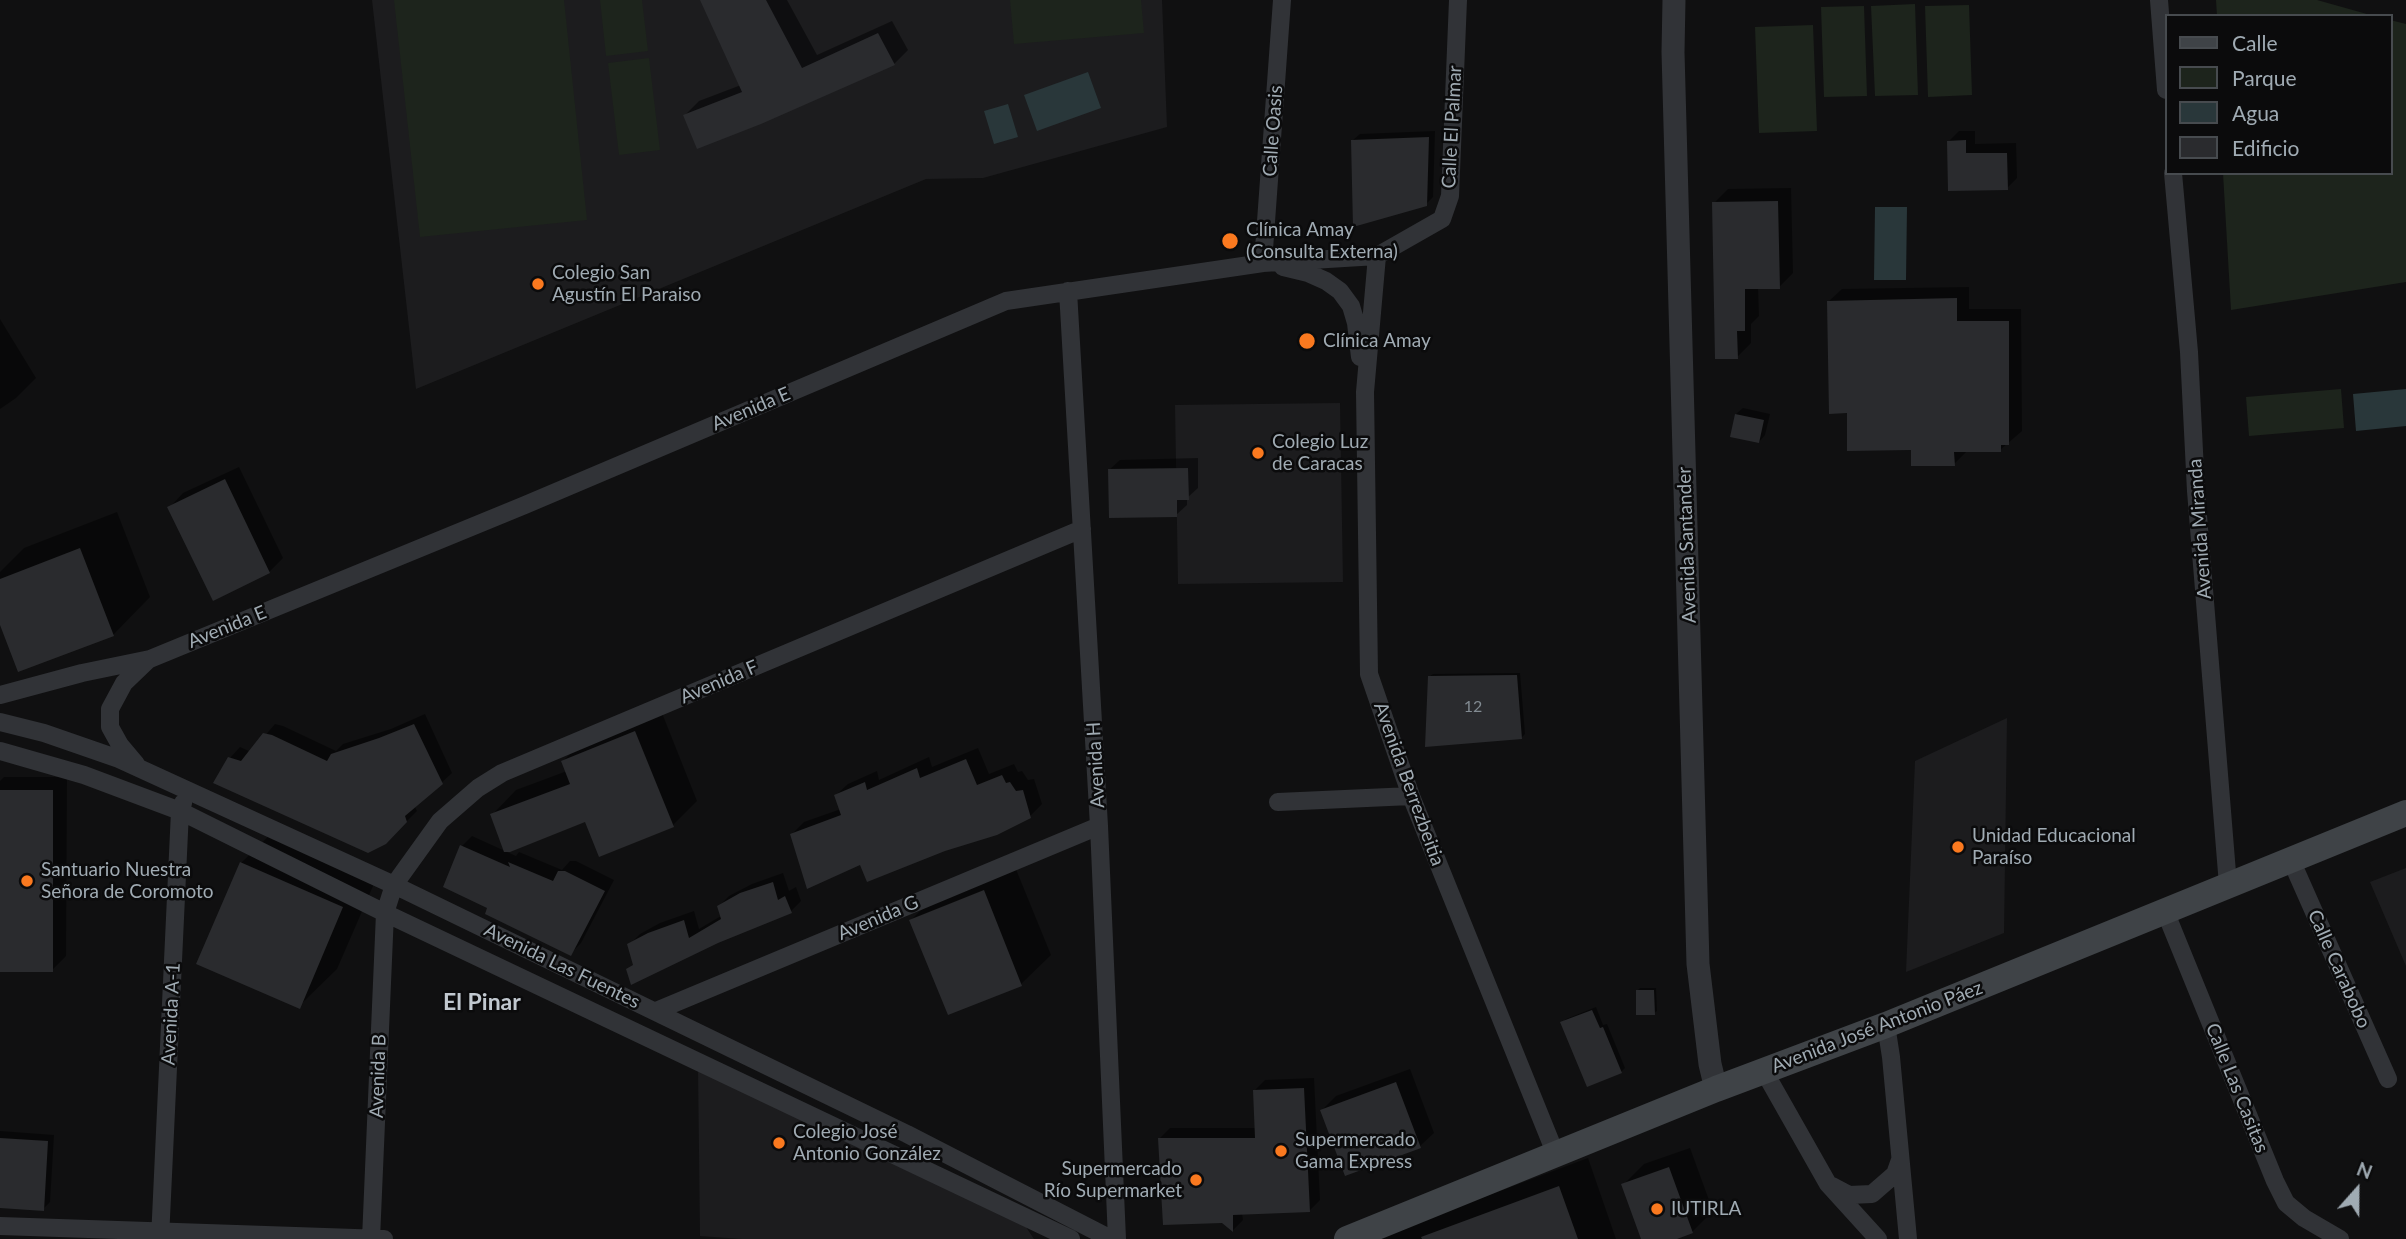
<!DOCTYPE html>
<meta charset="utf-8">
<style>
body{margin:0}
#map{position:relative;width:2406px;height:1239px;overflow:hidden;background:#101011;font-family:Lato,sans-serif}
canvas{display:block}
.legend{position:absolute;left:2165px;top:14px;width:228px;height:161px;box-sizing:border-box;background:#0b0b0c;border:2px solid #474b4f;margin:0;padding:9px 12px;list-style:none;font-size:21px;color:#a0abb3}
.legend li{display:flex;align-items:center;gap:14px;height:35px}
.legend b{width:35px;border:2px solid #474b4f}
.north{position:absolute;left:2322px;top:1155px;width:70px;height:70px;-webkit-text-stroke:5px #0b0b0c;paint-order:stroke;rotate:21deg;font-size:19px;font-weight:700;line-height:28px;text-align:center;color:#a0abb3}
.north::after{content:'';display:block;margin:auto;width:24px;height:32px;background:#a0abb3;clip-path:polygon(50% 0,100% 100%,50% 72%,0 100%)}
</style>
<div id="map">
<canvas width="2406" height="1239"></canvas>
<ul class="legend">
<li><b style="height:9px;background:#3f4347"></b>Calle</li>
<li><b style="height:19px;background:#1d241c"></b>Parque</li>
<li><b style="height:19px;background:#29373a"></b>Agua</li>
<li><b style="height:19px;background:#2a2b2e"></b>Edificio</li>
</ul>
<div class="north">N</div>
</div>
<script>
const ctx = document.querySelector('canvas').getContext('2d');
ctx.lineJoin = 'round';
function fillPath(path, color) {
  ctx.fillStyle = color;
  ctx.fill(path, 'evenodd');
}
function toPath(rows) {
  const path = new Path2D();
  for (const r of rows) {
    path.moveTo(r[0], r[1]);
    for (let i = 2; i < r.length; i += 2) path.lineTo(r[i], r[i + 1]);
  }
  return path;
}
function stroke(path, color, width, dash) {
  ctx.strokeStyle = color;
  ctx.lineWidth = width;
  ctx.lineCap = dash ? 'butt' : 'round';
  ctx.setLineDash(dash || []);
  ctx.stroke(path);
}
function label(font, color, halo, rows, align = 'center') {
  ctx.font = font + ' Lato,sans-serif';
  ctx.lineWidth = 5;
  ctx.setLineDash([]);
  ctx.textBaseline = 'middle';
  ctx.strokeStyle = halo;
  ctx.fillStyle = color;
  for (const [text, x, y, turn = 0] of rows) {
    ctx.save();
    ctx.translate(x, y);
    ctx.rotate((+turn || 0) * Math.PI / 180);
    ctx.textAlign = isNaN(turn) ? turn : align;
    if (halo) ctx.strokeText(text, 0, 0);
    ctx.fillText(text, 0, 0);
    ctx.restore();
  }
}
const built = toPath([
 [372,0,1162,0,1167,127,983,178,926,179,416,389],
 [1340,403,1343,582,1178,584,1175,405],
 [2007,718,2004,933,1906,972,1915,761],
 [2406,868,2406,966,2370,882],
 [698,1068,981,1201,1026,1227,1034,1239,742,1239,700,1236]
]);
const green = toPath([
 [394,0,564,0,587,220,420,237],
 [600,0,642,0,648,51,606,56],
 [1010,0,1141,0,1144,33,1014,44],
 [2216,0,2317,0,2374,16,2217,16],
 [1915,4,1918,95,1875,96,1871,6],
 [1969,5,1972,95,1928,97,1925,6],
 [1864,6,1867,96,1824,97,1821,7],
 [2390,20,2406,24,2406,282,2231,310,2223,173,2390,173],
 [1813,25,1817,131,1759,133,1755,27],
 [649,58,660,150,619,155,608,63],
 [2341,389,2344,428,2249,436,2246,397]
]);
const water = toPath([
 [1088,72,1101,108,1037,131,1024,95],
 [1008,104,1018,137,994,144,984,111],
 [1875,207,1907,207,1906,280,1874,280],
 [2406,389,2406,426,2356,431,2353,394]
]);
const shadow = toPath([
 [702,0,787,0,817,55,892,21,908,50,894,64,685,115,699,101,741,85],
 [1435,131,1433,197,1426,204,1353,140,1360,134],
 [1959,131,1975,131,1975,144,2016,143,2017,178,2007,188,1949,141],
 [1791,188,1793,273,1779,287,1758,287,1759,316,1751,324,1751,343,1737,357,1714,203,1728,189],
 [1969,287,1969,309,2021,309,2022,431,2000,450,1967,451,1954,464,1913,448,1848,411,1829,301,1842,289],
 [0,319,36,378,16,398,0,409],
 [1743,408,1770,414,1765,435,1759,442,1736,414],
 [1198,458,1198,488,1187,498,1187,505,1176,515,1109,470,1120,460],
 [239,467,283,558,269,572,170,507,183,493],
 [117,512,150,597,113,635,0,620,0,572,24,548],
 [1520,673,1525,734,1522,737,1430,676,1433,674],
 [660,708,697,801,673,825,586,819,507,852,516,856,519,852,562,870,570,861,576,861,614,880,581,943,570,954,490,907,462,846,472,836,505,851,492,815,516,790,567,771,563,761,587,737],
 [425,714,452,773,415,807,417,811,385,843,230,758,240,747,251,752,275,724,283,726,336,751,343,744,391,729],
 [978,748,989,774,1014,764,1018,772,1022,771,1028,780,1034,779,1042,804,1030,816,861,863,792,834,804,822,841,809,836,795,848,784,877,771,879,780,929,757,932,767],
 [4,777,67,777,66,956,52,970,0,970,0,781],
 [279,826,380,870,337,969,299,1006,241,863],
 [1013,862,1051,955,1021,984,949,1013,911,920,940,891],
 [783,873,789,891,796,887,801,901,791,911,635,964,629,945,640,934,660,923,694,911,699,929,721,916,719,906,729,896,752,884],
 [1640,988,1656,988,1657,1011,1654,1013,1637,991],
 [1596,1007,1603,1025,1607,1024,1625,1068,1621,1072,1562,1023,1566,1019],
 [1410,1069,1434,1133,1420,1146,1322,1110,1336,1096],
 [1314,1078,1320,1200,1310,1210,1242,1213,1243,1220,1233,1230,1223,1221,1160,1138,1170,1128,1256,1128,1254,1091,1265,1080],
 [0,1131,54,1135,50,1202,43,1209,0,1206],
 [1690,1148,1713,1211,1692,1232,1671,1239,1642,1239,1623,1185,1644,1164],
 [1588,1158,1616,1239,1372,1239]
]);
const building = toPath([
 [700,0,766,0,802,68,878,33,895,65,761,124,697,149,683,115,742,92],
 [1429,137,1427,206,1353,227,1351,140],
 [1966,140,1966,153,2007,153,2008,190,1948,191,1947,141],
 [1778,201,1780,289,1745,289,1745,331,1737,331,1738,359,1715,359,1712,202],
 [1957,298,1957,321,2009,321,2009,445,2001,445,2001,452,1954,452,1955,466,1911,466,1911,450,1847,451,1847,413,1829,414,1827,301],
 [1735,414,1764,420,1759,443,1730,437],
 [1188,468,1189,500,1177,500,1177,517,1109,518,1108,469],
 [225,479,270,573,213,601,167,507],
 [80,548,114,636,18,672,0,625,0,579],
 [1517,675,1522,739,1425,747,1428,676],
 [414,724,443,784,405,816,407,822,386,844,368,853,213,783,228,757,241,761,263,733,272,735,327,761,331,754,379,738],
 [635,731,674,827,599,857,585,822,510,852,504,852,490,814,570,784,561,761],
 [966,759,977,785,1002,775,1006,783,1010,782,1016,791,1023,790,1031,818,997,835,945,851,867,882,860,865,807,889,790,834,841,815,834,795,865,782,867,790,917,768,920,778],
 [0,790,53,790,53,972,0,972],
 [460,845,510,867,508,862,553,881,558,871,565,871,605,891,571,956,485,914,487,908,443,887],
 [240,862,343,907,300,1009,196,964],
 [773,882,778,900,785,896,792,913,718,943,631,985,626,969,633,965,627,944,648,933,684,920,689,938,721,919,717,906,740,893],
 [984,890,1022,986,948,1015,909,920],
 [1636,990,1654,990,1655,1015,1636,1015],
 [1592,1010,1600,1028,1603,1027,1622,1073,1587,1087,1560,1022],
 [1396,1082,1421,1148,1345,1176,1320,1110],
 [1304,1088,1310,1212,1233,1215,1233,1232,1222,1223,1163,1225,1158,1138,1255,1138,1253,1090],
 [0,1138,48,1141,44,1211,0,1208],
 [1669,1167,1693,1233,1677,1239,1641,1239,1621,1184],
 [1559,1186,1578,1239,1422,1239,1421,1237]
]);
const minor = toPath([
 [2159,0,2166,90],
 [2173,173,2189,352,2196,491,2228,885],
 [1377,256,1365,392,1369,674,1411,796,1556,1155],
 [1263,263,1282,0],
 [1283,267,1308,273,1326,281,1340,291,1351,306,1356,323,1360,357],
 [1068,291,1099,826,1117,1239],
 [0,695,82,673,150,659,525,505,1006,301,1263,263,1377,256,1442,219,1450,196,1458,0],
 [0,722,44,733,119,759,394,885,907,1134,1111,1239],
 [0,751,84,775,180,811,385,913,1071,1239],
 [136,764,120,745,110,727,110,709,124,683,148,660],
 [1278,802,1411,796],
 [2291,860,2388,1079],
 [2165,911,2275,1181,2286,1203,2304,1218,2340,1239],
 [656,1011,1099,826],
 [1886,1025,1891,1057,1908,1239],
 [1764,1071,1828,1184,1878,1239],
 [1832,1186,1849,1195,1872,1194,1895,1174,1900,1160],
 [0,1226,384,1239],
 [160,1239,180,811,183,803],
 [371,1239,385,913,394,885,440,821,478,788,502,773,1082,529]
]);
const tertiary = toPath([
 [1674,0,1673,52,1698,964,1710,1064,1716,1089]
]);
const secondary = toPath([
 [1347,1239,1716,1089,1886,1025,2406,813]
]);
const markers = [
 [1230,241,9,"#fa791f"],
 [538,284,7,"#fa791f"],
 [1307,341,9,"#fa791f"],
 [1258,453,7,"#fa791f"],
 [1958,847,7,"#fa791f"],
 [27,881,7,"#fa791f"],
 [779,1143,7,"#fa791f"],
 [1281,1151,7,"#fa791f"],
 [1196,1180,7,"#fa791f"],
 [1657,1209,7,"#fa791f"]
];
const numberNames = [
 ["12",1473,707]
];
const streetNames = [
 ["Calle El Palmar",1452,127,-87],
 ["Calle Oasis",1273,131,-86],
 ["Avenida E",751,409,-23],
 ["Avenida Miranda",2200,529,-94],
 ["Avenida Santander",1687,545,-92],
 ["Avenida E",227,627,-22],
 ["Avenida F",719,682,-23],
 ["Avenida H",1096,765,-93],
 ["Avenida Berrezbeitia",1409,784,70],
 ["Avenida G",878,918,-23],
 ["Avenida Las Fuentes",562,966,26],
 ["Calle Carabobo",2339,969,66],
 ["Avenida A-1",171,1014,-87],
 ["Avenida José Antonio Páez",1877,1027,-21],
 ["Avenida B",378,1076,-88],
 ["Calle Las Casitas",2237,1088,68]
];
const poiNames = [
 ["Clínica Amay",1246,230],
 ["(Consulta Externa)",1246,252],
 ["Colegio San",552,273],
 ["Agustín El Paraiso",552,295],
 ["Clínica Amay",1323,341],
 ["Colegio Luz",1272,442],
 ["de Caracas",1272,464],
 ["Unidad Educacional",1972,836],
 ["Paraíso",1972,858],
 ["Santuario Nuestra",41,870],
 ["Señora de Coromoto",41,892],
 ["Colegio José",793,1132],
 ["Antonio González",793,1154],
 ["Supermercado",1295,1140],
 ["Gama Express",1295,1162],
 ["Supermercado",1182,1169,"right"],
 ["Río Supermarket",1182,1191,"right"],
 ["IUTIRLA",1671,1209]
];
const quarterNames = [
 ["El Pinar",482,1003]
];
fillPath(built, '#1c1c1e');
fillPath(green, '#1d241c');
fillPath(water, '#29373a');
fillPath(shadow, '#0007');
fillPath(building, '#2a2b2e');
stroke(minor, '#313337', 18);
stroke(tertiary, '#313337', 23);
stroke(secondary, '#3f4347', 26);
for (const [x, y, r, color] of markers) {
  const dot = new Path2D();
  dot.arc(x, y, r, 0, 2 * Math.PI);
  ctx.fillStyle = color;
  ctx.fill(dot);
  stroke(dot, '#0b0b0c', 2.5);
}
label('16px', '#828b92', null, numberNames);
label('19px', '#a0abb3', '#0b0b0c', streetNames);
label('19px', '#a0abb3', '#0b0b0c', poiNames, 'left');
label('bold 23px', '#c1c8cf', '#0b0b0c', quarterNames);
</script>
